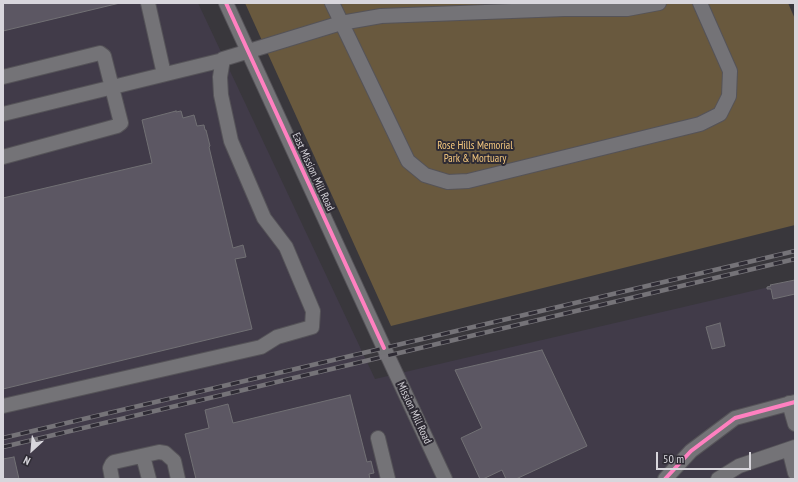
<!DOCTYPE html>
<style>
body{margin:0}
#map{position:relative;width:798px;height:482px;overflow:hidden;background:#39373c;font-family:"PT Sans Narrow",sans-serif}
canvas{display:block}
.frame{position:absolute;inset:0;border:4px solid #d8d6dc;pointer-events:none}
.north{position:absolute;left:12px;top:430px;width:40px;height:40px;-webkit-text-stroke:3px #2e2b34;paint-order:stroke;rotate:206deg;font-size:11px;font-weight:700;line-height:16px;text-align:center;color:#d8d6dc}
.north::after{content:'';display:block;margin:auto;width:14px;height:18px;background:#d8d6dc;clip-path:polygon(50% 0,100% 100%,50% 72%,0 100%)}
.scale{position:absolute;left:656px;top:452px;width:95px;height:18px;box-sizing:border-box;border:2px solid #d8d6dc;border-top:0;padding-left:5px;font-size:12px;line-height:14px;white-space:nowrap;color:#d8d6dc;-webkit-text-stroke:3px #2e2b34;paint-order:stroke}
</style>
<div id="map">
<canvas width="798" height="482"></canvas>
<div class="frame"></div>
<div class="north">N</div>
<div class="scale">50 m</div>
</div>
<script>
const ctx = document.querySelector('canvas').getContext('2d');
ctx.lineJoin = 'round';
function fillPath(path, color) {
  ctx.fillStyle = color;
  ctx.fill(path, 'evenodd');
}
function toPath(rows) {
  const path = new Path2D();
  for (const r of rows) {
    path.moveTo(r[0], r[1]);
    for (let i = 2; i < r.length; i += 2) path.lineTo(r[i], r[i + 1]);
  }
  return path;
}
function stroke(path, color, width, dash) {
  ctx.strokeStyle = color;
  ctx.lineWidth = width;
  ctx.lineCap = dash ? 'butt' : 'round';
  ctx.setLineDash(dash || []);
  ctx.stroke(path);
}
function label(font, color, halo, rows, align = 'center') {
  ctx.font = font + ' "PT Sans Narrow",sans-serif';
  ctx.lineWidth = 4;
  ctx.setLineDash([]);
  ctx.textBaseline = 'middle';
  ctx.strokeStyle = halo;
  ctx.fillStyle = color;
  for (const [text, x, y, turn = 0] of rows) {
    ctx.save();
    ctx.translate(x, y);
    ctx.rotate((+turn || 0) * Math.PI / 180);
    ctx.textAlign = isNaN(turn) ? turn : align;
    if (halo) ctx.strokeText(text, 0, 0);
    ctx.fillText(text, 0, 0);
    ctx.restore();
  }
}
const built = toPath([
 [3,3,198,3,375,379,795,281,795,479,3,479]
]);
const green = toPath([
 [245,3,788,3,795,19,795,225,391,326]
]);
const building = toPath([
 [3,3,120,3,3,31,3,3],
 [176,111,176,112,181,111,183,118,194,115,197,126,204,125,205,130,206,130,210,146,209,147,233,248,243,245,246,257,235,259,252,329,3,389,3,198,152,163,142,120,176,111],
 [795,280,795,294,773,299,771,289,767,289,767,287,771,286,770,285,795,280],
 [720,323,725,346,712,349,706,327,720,323],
 [542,350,587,446,516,479,506,479,502,470,483,479,480,479,461,438,482,428,455,370,542,350],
 [350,395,367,462,371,461,374,473,369,474,370,479,196,479,185,434,209,428,205,410,228,404,233,423,350,395],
 [14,457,19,479,3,479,3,459,14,457]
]);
const minor = toPath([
 [148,3,164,74],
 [226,3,384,348,445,479],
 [332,3,408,161,425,175,448,182,468,181,700,124,720,114,729,96,730,71,700,3],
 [3,77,100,53,104,56,121,123,117,126,3,157],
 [3,114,223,60],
 [789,403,795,424],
 [3,406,261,347,277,337,312,327,313,311,286,247,264,218,231,141,221,95,220,77,223,59,341,23,381,16,564,9,627,9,659,3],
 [378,438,388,479],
 [789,449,795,473],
 [143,456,149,479],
 [112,479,110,468,112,464,114,462,159,452,165,453,174,461,178,479],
 [665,479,691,451,735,418,795,402],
 [718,479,739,466,795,447]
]);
const rail = toPath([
 [3,438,795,251],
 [3,447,795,259]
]);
const cycleway = toPath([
 [226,3,384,348],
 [665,479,691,451,735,418,795,402]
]);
const parkNames = [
 ["Rose Hills Memorial",475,146],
 ["Park & Mortuary",475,159]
];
const streetNames = [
 ["East Mission Mill Road",313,172,65],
 ["Mission Mill Road",414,413,65]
];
fillPath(built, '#413b49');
fillPath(green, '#69593e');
fillPath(building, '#5c5763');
stroke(building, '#717074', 1);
stroke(minor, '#555358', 16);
stroke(minor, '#747377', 14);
stroke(rail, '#757378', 4.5);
stroke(rail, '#2e2b34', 3, [9]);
stroke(cycleway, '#ff80c0', 4);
label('11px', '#f5c87e', '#2e2b34', parkNames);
label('11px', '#d8d6dc', '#2e2b34', streetNames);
</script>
